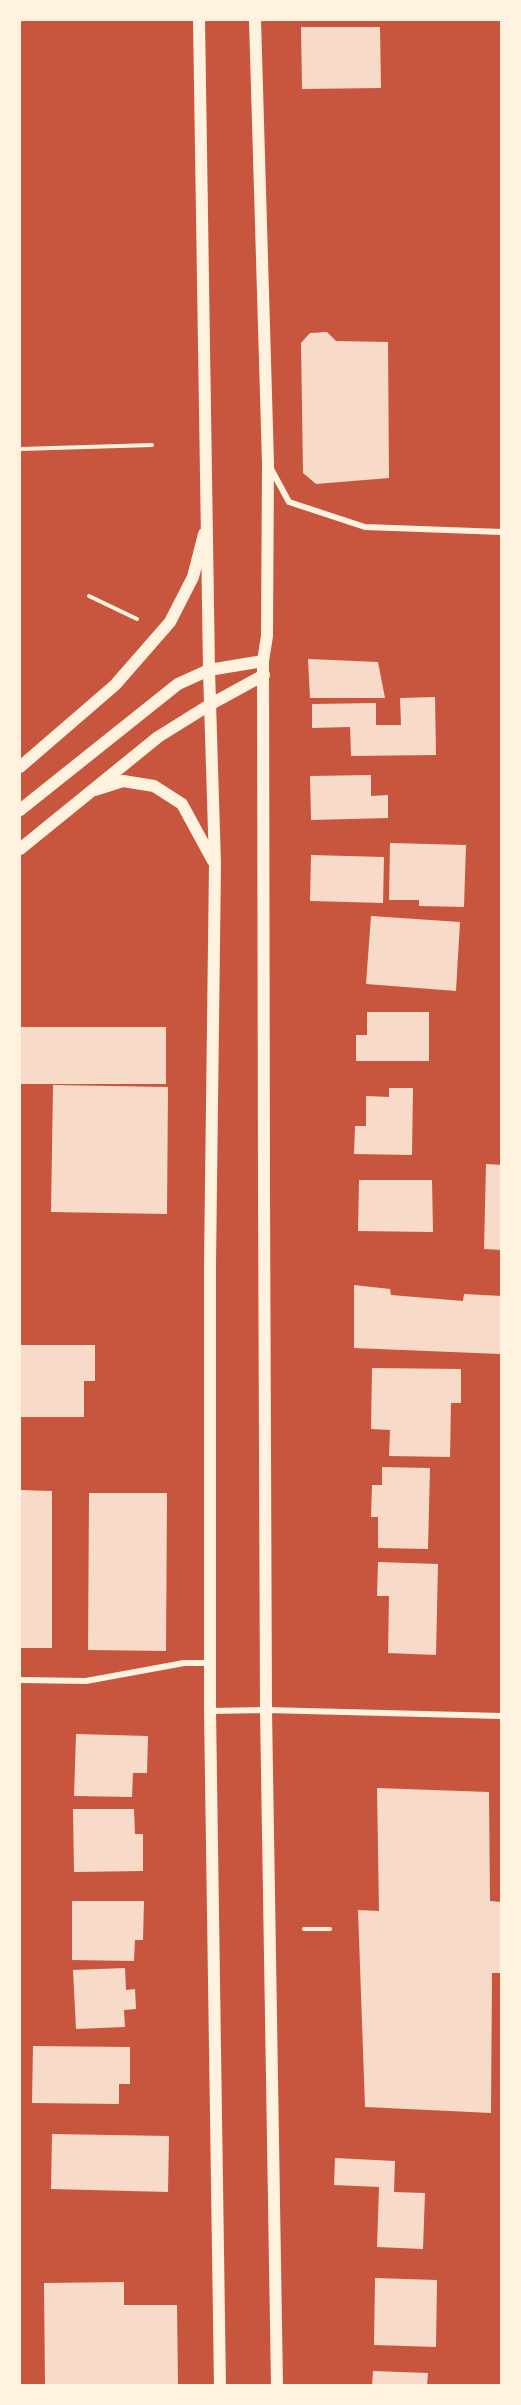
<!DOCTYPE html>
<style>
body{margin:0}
#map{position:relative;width:521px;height:2405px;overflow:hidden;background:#c8553d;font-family:Spectral,serif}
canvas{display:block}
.frame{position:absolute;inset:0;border:21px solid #fff3e0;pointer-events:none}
</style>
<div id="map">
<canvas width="521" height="2405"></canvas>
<div class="frame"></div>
</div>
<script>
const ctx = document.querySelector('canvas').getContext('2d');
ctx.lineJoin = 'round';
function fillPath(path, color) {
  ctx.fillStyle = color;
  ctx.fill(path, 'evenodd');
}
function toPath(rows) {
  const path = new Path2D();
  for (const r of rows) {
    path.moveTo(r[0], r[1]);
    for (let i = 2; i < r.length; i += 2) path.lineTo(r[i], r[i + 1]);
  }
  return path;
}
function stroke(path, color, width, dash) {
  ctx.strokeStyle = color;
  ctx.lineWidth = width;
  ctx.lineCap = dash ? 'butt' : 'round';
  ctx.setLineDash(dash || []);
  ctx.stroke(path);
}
const building = toPath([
 [301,27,380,27,381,88,302,89],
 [327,332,336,341,388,342,389,478,316,484,303,473,301,343,310,333],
 [308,659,378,662,385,698,310,698],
 [435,697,436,755,351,756,350,727,312,728,312,704,376,703,376,725,401,725,400,698],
 [371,775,371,796,388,795,388,818,311,820,310,776],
 [390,843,466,845,464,907,419,906,419,900,389,900],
 [311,855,384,857,383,903,310,901],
 [371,916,460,922,456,991,366,984],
 [367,1012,429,1012,429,1061,356,1061,356,1035,367,1035],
 [20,1027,166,1027,166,1084,20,1084],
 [53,1085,168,1087,167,1214,51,1212],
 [389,1088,413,1088,412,1155,354,1154,355,1126,366,1126,366,1096,389,1097],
 [486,1164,502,1165,502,1250,484,1249],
 [359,1180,432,1180,433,1232,358,1231],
 [354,1285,390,1289,391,1295,463,1301,464,1294,502,1296,500,1354,354,1348],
 [20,1345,95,1345,95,1381,84,1381,84,1417,20,1417],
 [372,1368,461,1369,461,1403,451,1403,450,1457,389,1456,390,1430,371,1429],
 [382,1467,430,1468,428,1549,378,1548,378,1517,371,1517,372,1485,382,1485],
 [20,1490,52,1491,52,1648,20,1648],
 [89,1493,167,1493,166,1651,88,1650],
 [378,1562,438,1564,436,1655,388,1653,389,1596,377,1596],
 [76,1734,148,1736,147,1773,133,1773,132,1797,74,1796],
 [377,1788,489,1792,490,1901,502,1902,502,1973,492,1973,491,2113,365,2107,358,1910,379,1911],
 [73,1809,134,1809,135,1834,143,1834,143,1871,74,1872],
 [72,1901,144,1901,143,1940,135,1940,134,1961,72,1960],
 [125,1968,126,1990,135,1989,136,2009,124,2010,125,2027,76,2029,73,1970],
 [33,2046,130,2047,130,2084,119,2084,119,2104,32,2103],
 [52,2134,169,2136,168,2192,51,2189],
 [335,2158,395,2161,394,2192,425,2193,423,2249,377,2247,379,2187,334,2185],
 [375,2278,437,2280,436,2347,374,2345],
 [124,2282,124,2305,177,2305,178,2386,45,2386,44,2283],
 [373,2371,428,2373,427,2386,372,2386]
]);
const path = toPath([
 [20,449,152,445],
 [89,596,137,619],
 [304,1929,330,1929]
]);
const minor = toPath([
 [270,467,289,502,365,527,502,532],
 [20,1680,86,1681,184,1663,210,1663],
 [210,1711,266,1710,502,1716]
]);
const secondary = toPath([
 [199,20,209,670,215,864,210,1264,210,1711,220,2386],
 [255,20,268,463,267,636,263,661,264,1191,266,1710,277,2386],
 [20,767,115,685,170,622,193,577,204,534],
 [95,790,123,781,154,786,182,804,213,861],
 [20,810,178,684,209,670,263,661],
 [20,849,158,737,211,704,264,675]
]);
fillPath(building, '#f7dbc8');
stroke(path, '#fff3e0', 4);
stroke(minor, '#fff3e0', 6);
stroke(secondary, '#fff3e0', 12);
</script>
